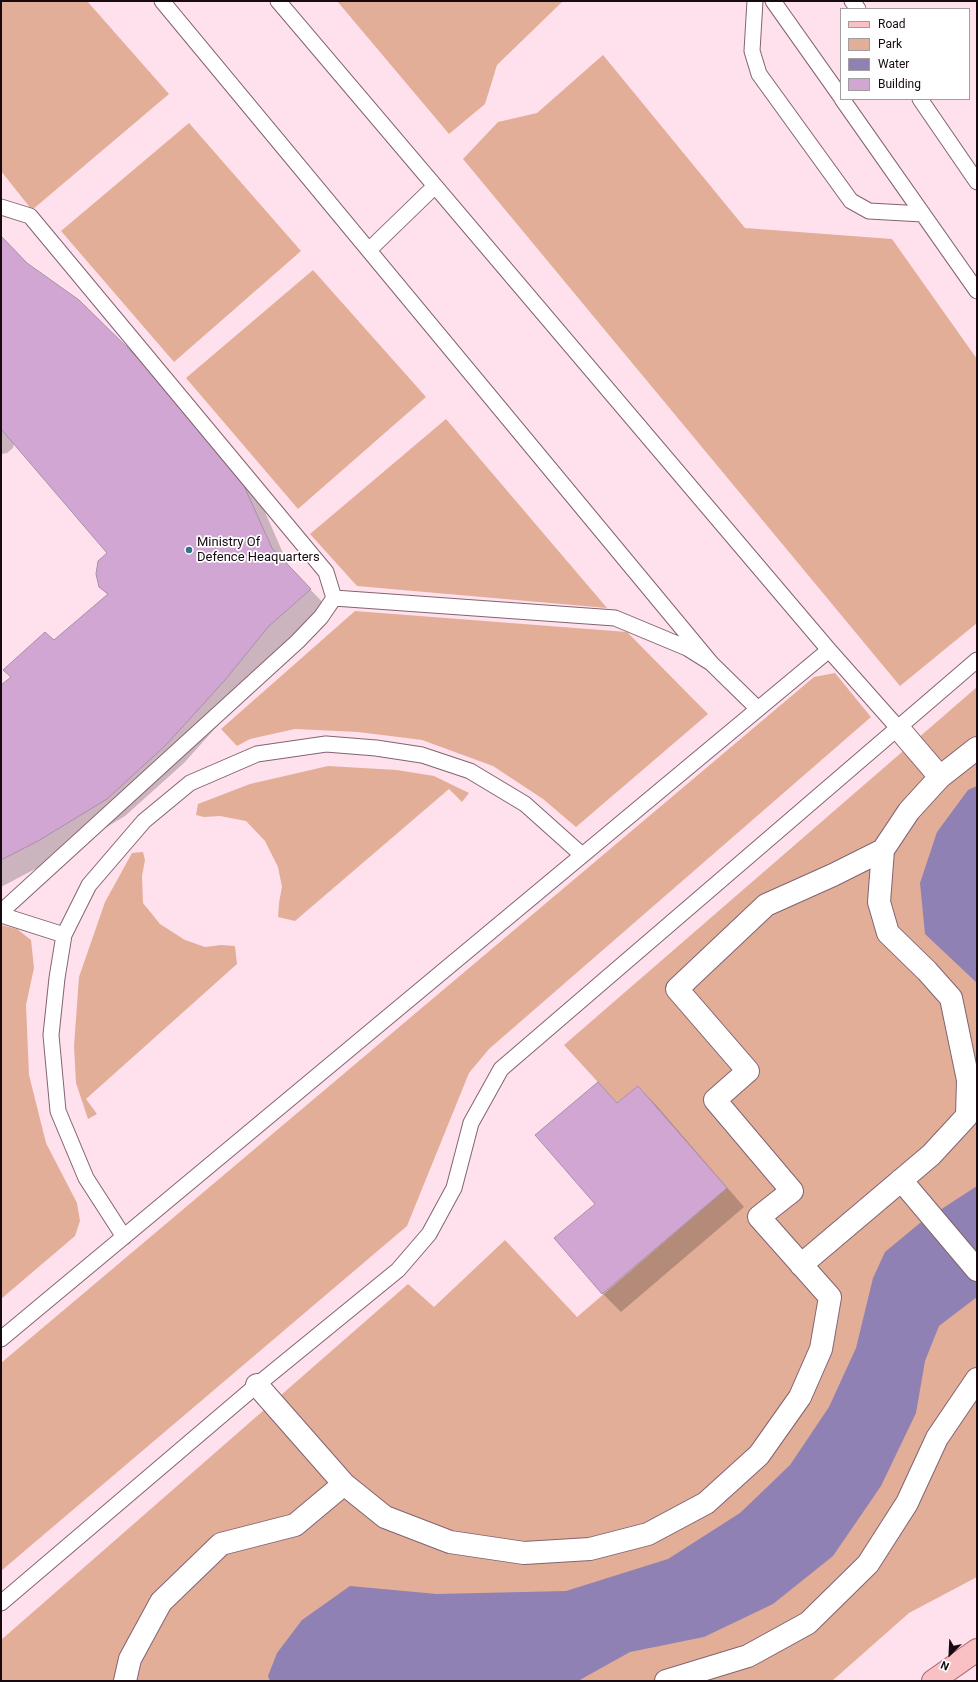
<!DOCTYPE html>
<style>
body{margin:0}
#map{position:relative;width:978px;height:1682px;overflow:hidden;background:#fee1ed;font-family:Roboto,sans-serif}
canvas{display:block}
.frame{position:absolute;inset:0;border:2px solid #160a10;pointer-events:none}
.legend{position:absolute;left:840px;top:8px;width:130px;height:92px;box-sizing:border-box;background:#fff;border:1px solid #a29d9f;margin:0;padding:5px 7px;list-style:none;font-size:12px;color:#160a10}
.legend li{display:flex;align-items:center;gap:8px;height:20px}
.legend b{width:20px;border:1px solid #a29d9f}
.north{position:absolute;left:930px;top:1634px;width:40px;height:40px;-webkit-text-stroke:3px #fff;paint-order:stroke;rotate:204deg;font-size:11px;font-weight:700;line-height:16px;text-align:center;color:#160a10}
.north::after{content:'';display:block;margin:auto;width:14px;height:18px;background:#160a10;clip-path:polygon(50% 0,100% 100%,50% 72%,0 100%)}
</style>
<div id="map">
<canvas width="978" height="1682"></canvas>
<div class="frame"></div>
<ul class="legend">
<li><b style="height:5px;background:#f9c1c4"></b>Road</li>
<li><b style="height:11px;background:#e2ae98"></b>Park</li>
<li><b style="height:11px;background:#9081b5"></b>Water</li>
<li><b style="height:11px;background:#d1a6d3"></b>Building</li>
</ul>
<div class="north">N</div>
</div>
<script>
const ctx = document.querySelector('canvas').getContext('2d');
ctx.lineJoin = 'round';
function fillPath(path, color) {
  ctx.fillStyle = color;
  ctx.fill(path, 'evenodd');
}
function toPath(rows) {
  const path = new Path2D();
  for (const r of rows) {
    path.moveTo(r[0], r[1]);
    for (let i = 2; i < r.length; i += 2) path.lineTo(r[i], r[i + 1]);
  }
  return path;
}
function stroke(path, color, width, dash) {
  ctx.strokeStyle = color;
  ctx.lineWidth = width;
  ctx.lineCap = dash ? 'butt' : 'round';
  ctx.setLineDash(dash || []);
  ctx.stroke(path);
}
function label(font, color, halo, rows, align = 'center') {
  ctx.font = font + ' Roboto,sans-serif';
  ctx.lineWidth = 3.5;
  ctx.setLineDash([]);
  ctx.textBaseline = 'middle';
  ctx.strokeStyle = halo;
  ctx.fillStyle = color;
  for (const [text, x, y, turn = 0] of rows) {
    ctx.save();
    ctx.translate(x, y);
    ctx.rotate((+turn || 0) * Math.PI / 180);
    ctx.textAlign = isNaN(turn) ? turn : align;
    if (halo) ctx.strokeText(text, 0, 0);
    ctx.fillText(text, 0, 0);
    ctx.restore();
  }
}
const green = toPath([
 [1,1,87,1,169,94,32,210,1,171],
 [337,1,561,1,562,2,497,65,485,104,449,134],
 [603,55,745,228,892,239,977,359,977,623,900,686,463,159,498,122,537,113],
 [189,123,301,251,174,362,61,231],
 [313,270,426,397,298,509,186,378],
 [446,419,607,608,357,586,310,534],
 [355,611,627,632,708,714,576,827,543,799,493,766,422,740,358,732,295,729,250,739,237,746,221,729],
 [835,673,871,717,489,1049,469,1073,407,1226,1,1571,1,1363,814,677],
 [977,687,977,1577,909,1613,832,1681,1,1681,1,1640,408,1284,434,1307,505,1240,577,1317,727,1188,638,1086,617,1103,564,1045],
 [328,766,397,770,434,776,469,793,462,802,449,789,295,921,278,917,279,903,282,887,278,867,265,841,246,821,220,816,204,817,196,815,198,804,250,784],
 [143,852,145,860,142,876,143,903,160,924,185,940,205,947,221,945,235,946,237,964,86,1099,97,1114,88,1119,76,1083,74,1046,79,977,105,902,132,853],
 [1,925,17,929,31,940,34,968,26,1005,29,1075,46,1143,77,1203,80,1221,75,1236,1,1299]
]);
const water = toPath([
 [977,786,977,983,925,934,920,883,937,832,968,790],
 [977,1186,977,1297,939,1326,925,1361,916,1413,881,1486,833,1556,773,1604,704,1637,630,1652,578,1681,270,1681,268,1676,277,1653,302,1620,350,1586,437,1594,566,1591,668,1559,740,1513,790,1465,829,1407,856,1348,873,1278,885,1252,920,1223]
]);
const shadow = toPath([
 [1,236,30,266,142,363,262,505,289,567,328,608,243,697,184,763,125,816,56,858,1,887,1,687,108,595,100,587,108,553,14,443,13,448,7,453,1,454],
 [597,1083,618,1104,638,1087,656,1105,744,1207,621,1312,603,1294,555,1238,596,1204]
]);
const building = toPath([
 [1,236,27,263,79,300,142,362,193,419,244,486,272,548,311,589,269,626,225,680,166,745,107,799,38,841,1,860,1,685,11,677,3,670,45,632,54,640,108,594,99,587,96,574,98,561,107,553,1,429,1,236],
 [598,1082,617,1103,638,1086,727,1188,602,1294,554,1238,595,1204,535,1135,598,1082]
]);
const service = toPath([
 [162,1,711,663],
 [278,1,829,650,899,729],
 [755,1,752,51,759,74,851,201,869,211,923,214],
 [773,1,841,97],
 [852,1,858,9],
 [842,99,977,291],
 [920,99,977,182],
 [1,207,30,216,326,572,334,598,321,617,298,641,1,912],
 [369,250,435,186],
 [334,598,615,618,687,648,711,663,758,709],
 [1,915,64,935],
 [124,1237,86,1178,58,1111,51,1035,57,978,64,935,89,885,144,821,190,783,257,754,326,744,376,748,422,755,470,771,525,804,582,855],
 [1,1339,829,650],
 [1,1603,257,1385,398,1270,429,1234,454,1188,471,1123,501,1069,977,660]
]);
const minor = toPath([
 [899,729,940,777,977,748],
 [901,1180,977,1270],
 [801,1265,931,1155,967,1116,968,1080,951,998,927,971,888,933,879,902,883,850],
 [344,1484,385,1517,450,1542,524,1553,590,1549,648,1534,706,1503,759,1455,800,1397,821,1349,830,1297,759,1217,792,1191,715,1100,748,1071,677,989,766,905,833,875,883,850,909,811,940,777],
 [125,1681,130,1659,161,1602,221,1544,295,1525,344,1484,257,1385],
 [666,1681,748,1656,808,1623,868,1564,907,1503,937,1438,977,1379]
]);
const primary = toPath([
 [933,1681,977,1650]
]);
const markers = [
 [189,550,4,"#327486"]
];
const poiNames = [
 ["Ministry Of",197,543],
 ["Defence Heaquarters",197,558]
];
fillPath(green, '#e2ae98');
fillPath(water, '#9081b5');
fillPath(shadow, '#0003');
fillPath(building, '#d1a6d3');
stroke(building, '#a78fa9', 1);
stroke(service, '#836371', 17);
stroke(minor, '#836371', 24);
stroke(primary, '#a7666b', 24);
stroke(service, '#fff', 15);
stroke(minor, '#fff', 22);
stroke(primary, '#f9c1c4', 22);
for (const [x, y, r, color] of markers) {
  const dot = new Path2D();
  dot.arc(x, y, r, 0, 2 * Math.PI);
  ctx.fillStyle = color;
  ctx.fill(dot);
  stroke(dot, '#fff', 1.5);
}
label('13px', '#160a10', '#fff', poiNames, 'left');
</script>
